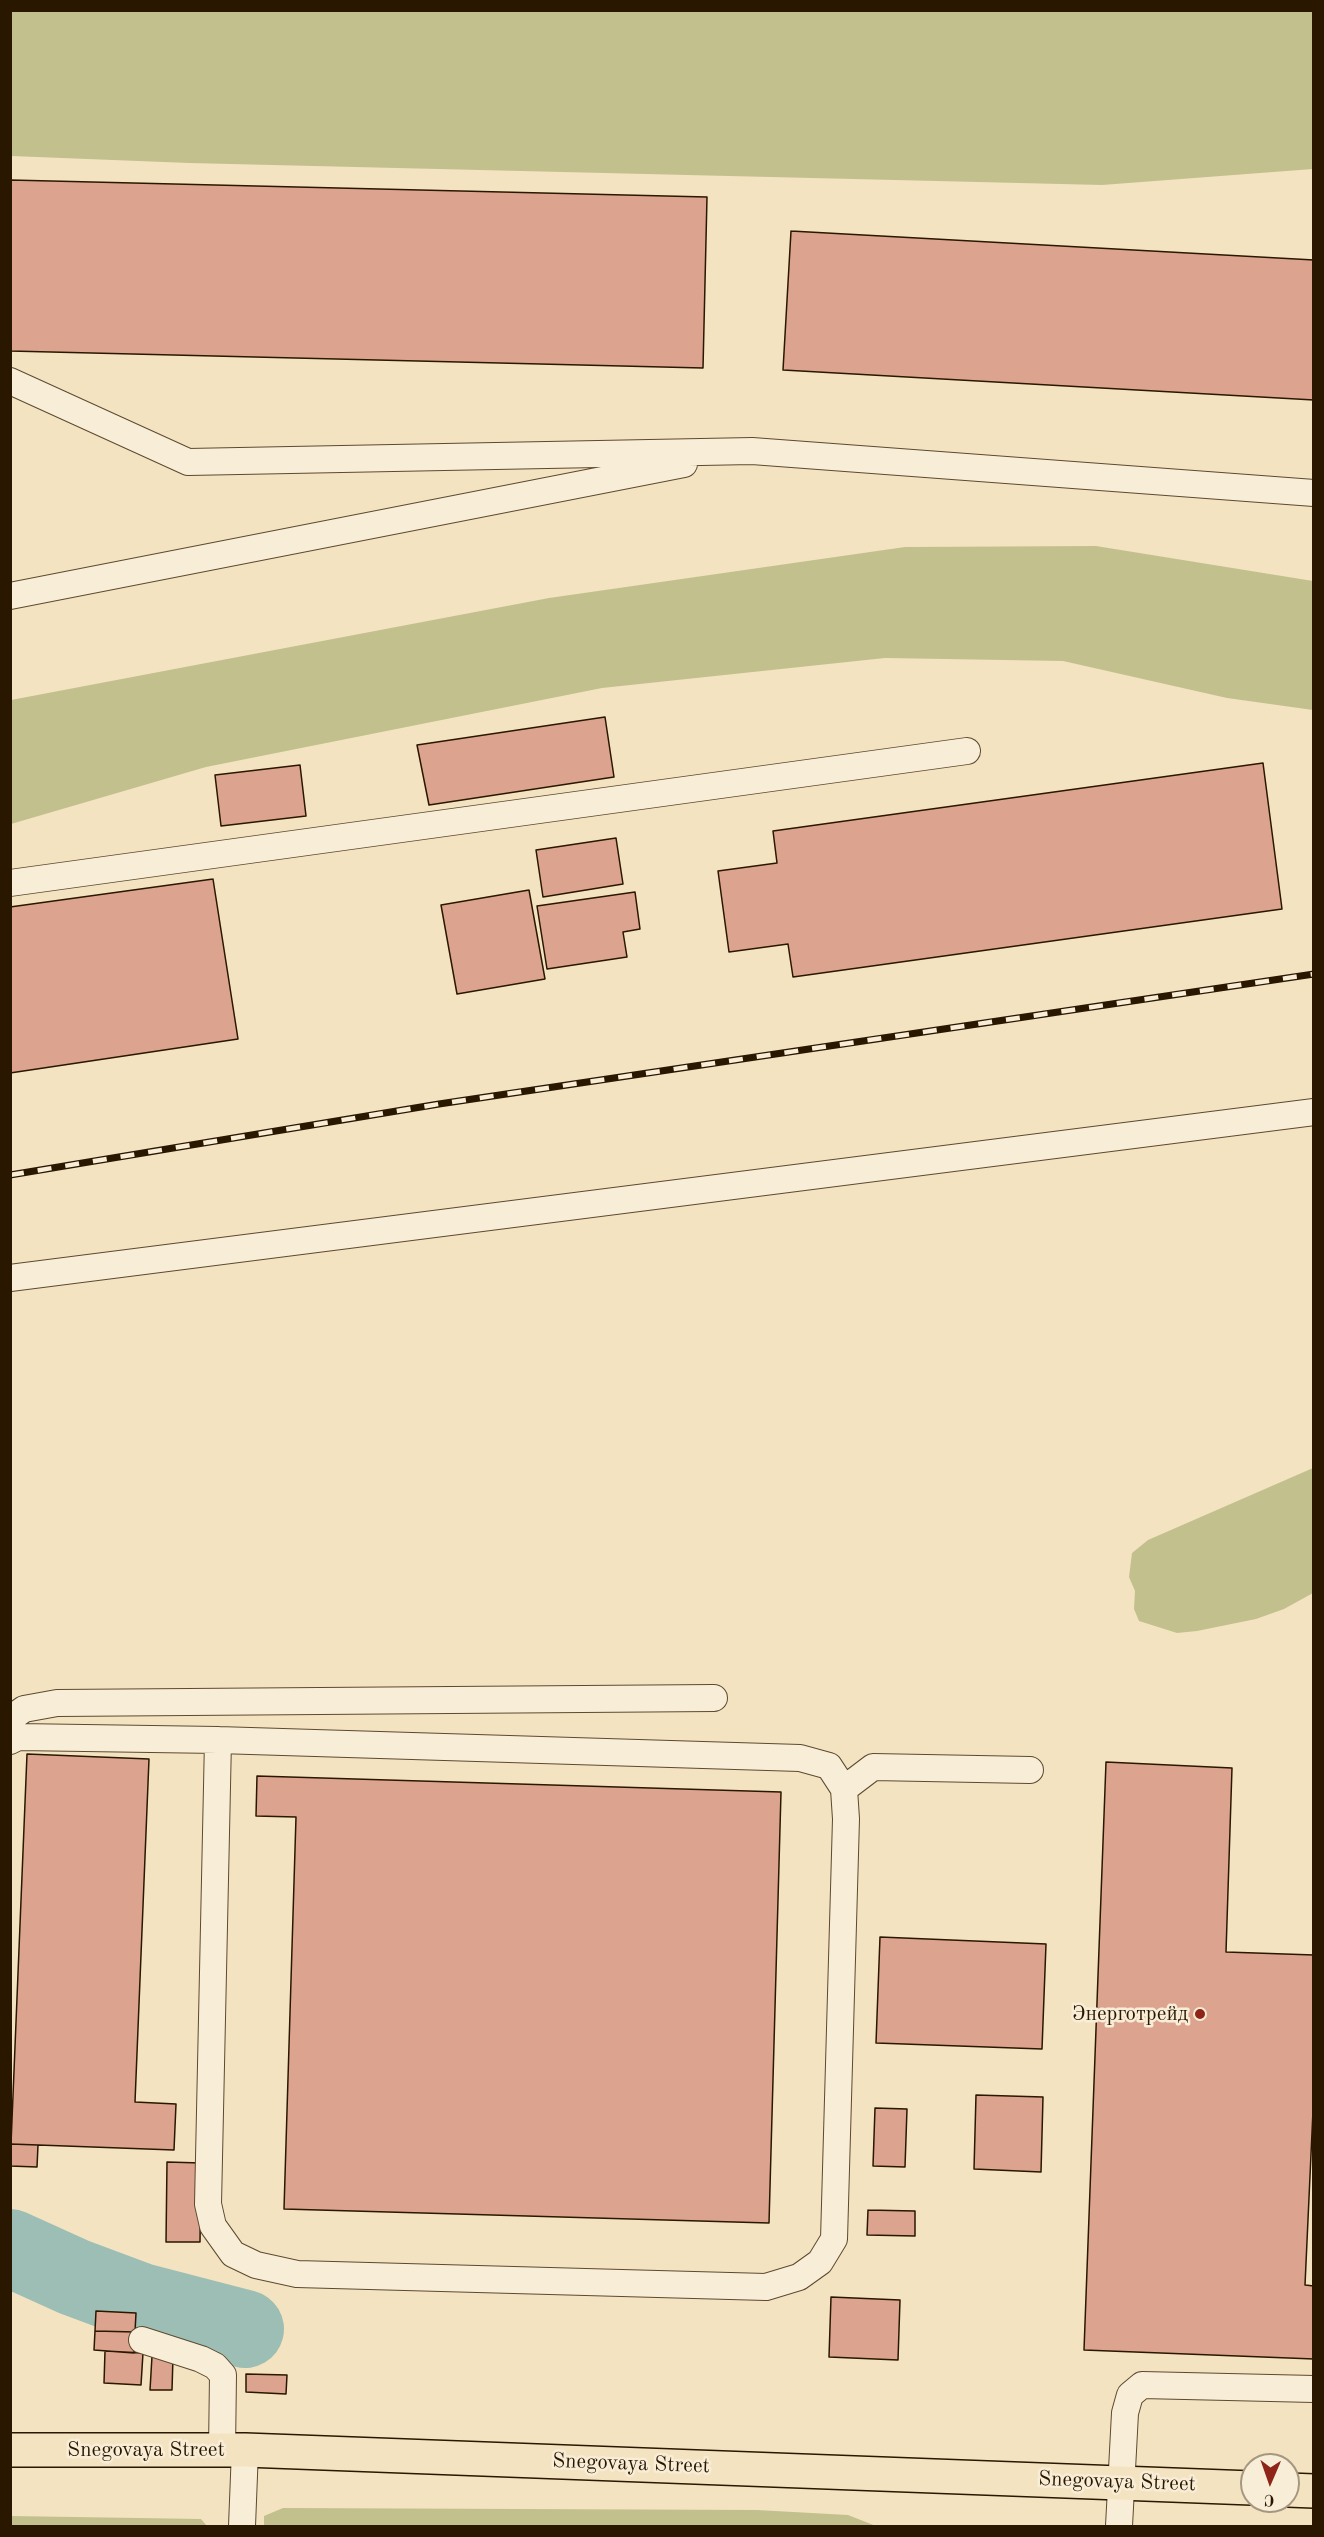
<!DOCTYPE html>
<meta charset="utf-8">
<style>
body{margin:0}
#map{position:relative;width:1324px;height:2537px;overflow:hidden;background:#f4e3c1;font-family:"Old Standard TT",serif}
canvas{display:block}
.frame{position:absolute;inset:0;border:12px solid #2a1700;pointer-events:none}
.north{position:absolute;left:1240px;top:2453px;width:60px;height:60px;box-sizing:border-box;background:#f8edd7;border:2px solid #a69781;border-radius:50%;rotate:182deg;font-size:16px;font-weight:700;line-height:24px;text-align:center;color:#2a1700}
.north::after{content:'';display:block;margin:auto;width:21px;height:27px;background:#8f2418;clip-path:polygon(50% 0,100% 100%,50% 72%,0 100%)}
</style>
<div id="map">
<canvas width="1324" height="2537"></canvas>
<div class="frame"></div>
<div class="north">С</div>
</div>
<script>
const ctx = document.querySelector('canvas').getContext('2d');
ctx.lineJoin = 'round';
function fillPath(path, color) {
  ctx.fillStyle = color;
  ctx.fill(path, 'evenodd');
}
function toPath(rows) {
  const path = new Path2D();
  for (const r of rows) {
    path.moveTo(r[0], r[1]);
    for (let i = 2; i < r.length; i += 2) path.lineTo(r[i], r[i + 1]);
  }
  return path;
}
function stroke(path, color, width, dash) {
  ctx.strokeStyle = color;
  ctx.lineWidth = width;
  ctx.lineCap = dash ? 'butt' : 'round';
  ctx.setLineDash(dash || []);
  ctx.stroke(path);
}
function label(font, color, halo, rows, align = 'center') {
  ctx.font = font + ' "Old Standard TT",serif';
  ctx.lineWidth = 5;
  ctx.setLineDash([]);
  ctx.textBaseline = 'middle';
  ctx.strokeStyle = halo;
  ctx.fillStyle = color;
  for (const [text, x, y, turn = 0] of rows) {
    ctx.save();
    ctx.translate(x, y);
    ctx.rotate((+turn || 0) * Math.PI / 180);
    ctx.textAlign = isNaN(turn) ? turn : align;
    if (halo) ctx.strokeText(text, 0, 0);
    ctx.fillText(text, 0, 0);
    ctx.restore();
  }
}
const green = toPath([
 [11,10,1313,11,1313,169,1102,185,189,163,11,156],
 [1096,546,1313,581,1313,710,1227,698,1063,661,885,658,602,688,206,767,11,824,11,700,549,598,905,547],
 [1313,1468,1313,1593,1284,1609,1256,1619,1197,1631,1177,1633,1139,1621,1134,1609,1135,1591,1129,1577,1132,1553,1148,1540],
 [283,2508,757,2510,848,2515,876,2526,264,2526,264,2516],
 [11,2516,201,2519,207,2526,11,2526]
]);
const river = toPath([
 [10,2248,74,2277,141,2302,245,2329]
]);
const building = toPath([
 [10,180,707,197,703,368,10,351,10,180],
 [791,231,1314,260,1314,400,783,370,791,231],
 [605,717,614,777,429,805,417,745,605,717],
 [1263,763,1282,909,793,977,788,944,729,952,718,871,777,863,773,831,1263,763],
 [300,765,306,816,221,826,215,775,300,765],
 [616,838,623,884,543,897,536,850,616,838],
 [213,879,238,1039,10,1073,10,907,213,879],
 [529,890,545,979,457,994,441,905,529,890],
 [635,892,640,929,623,932,627,957,547,969,537,906,635,892],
 [27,1754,149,1759,135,2102,176,2104,174,2150,11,2144,27,1754],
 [1106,1762,1232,1768,1226,1952,1314,1955,1314,2089,1305,2285,1314,2286,1314,2359,1084,2350,1106,1762],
 [257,1776,781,1792,769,2223,284,2209,296,1817,256,1816,257,1776],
 [880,1937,1046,1944,1042,2049,876,2043,880,1937],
 [976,2095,1043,2097,1041,2172,974,2169,976,2095],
 [875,2108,907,2109,905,2167,873,2166,875,2108],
 [10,2144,38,2145,37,2167,10,2166,10,2144],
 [167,2162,201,2163,200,2242,166,2242,167,2162],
 [868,2210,915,2211,915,2236,867,2235,868,2210],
 [831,2297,900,2300,898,2360,829,2357,831,2297],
 [96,2311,136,2313,135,2332,95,2331,96,2311],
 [95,2331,135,2332,134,2353,94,2350,95,2331],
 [105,2351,143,2353,141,2385,104,2383,105,2351],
 [152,2356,173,2357,172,2390,150,2390,152,2356],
 [246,2374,287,2375,286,2394,246,2392,246,2374]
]);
const service = toPath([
 [10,381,188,462,752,451,1314,493],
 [10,596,684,464],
 [10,883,967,751],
 [10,1278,1314,1112],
 [10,1719,24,1709,57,1703,714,1698],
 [10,1741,18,1737,218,1740,800,1758,829,1766,844,1789,846,1819,834,2239,820,2262,799,2277,766,2287,297,2274,256,2265,233,2254,213,2226,208,2204,218,1740],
 [844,1789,873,1767,1030,1770],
 [142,2340,201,2359,215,2366,223,2375,222,2450],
 [242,2526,245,2450],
 [1119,2526,1125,2413,1130,2395,1142,2385,1314,2389]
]);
const primary = toPath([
 [10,2450,245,2450,1252,2488],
 [1288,2490,1314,2491]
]);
const rail = toPath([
 [10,1175,439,1104,1314,974]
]);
const markers = [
 [1200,2014,6,"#8f2418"]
];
const poiNames = [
 ["Энерготрейд",1188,2014]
];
const streetNames = [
 ["Snegovaya Street",146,2450],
 ["Snegovaya Street",631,2464,2],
 ["Snegovaya Street",1117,2482,2]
];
fillPath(green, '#c2c18e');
stroke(river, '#9cbeb4', 78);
fillPath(building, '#dca38f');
stroke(building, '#2a1700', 1.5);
stroke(service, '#5c4a30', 28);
stroke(primary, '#2a1700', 36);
stroke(service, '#f8edd7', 26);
stroke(primary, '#f4e3c1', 33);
stroke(rail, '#2a1700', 7);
stroke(rail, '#f8edd7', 4.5, [14]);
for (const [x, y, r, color] of markers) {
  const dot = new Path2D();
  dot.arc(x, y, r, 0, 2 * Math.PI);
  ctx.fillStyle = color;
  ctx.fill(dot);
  stroke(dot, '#f8edd7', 2);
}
label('21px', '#2a1700', '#f8edd7', poiNames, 'right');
label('21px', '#2a1700', '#f8edd7', streetNames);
</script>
